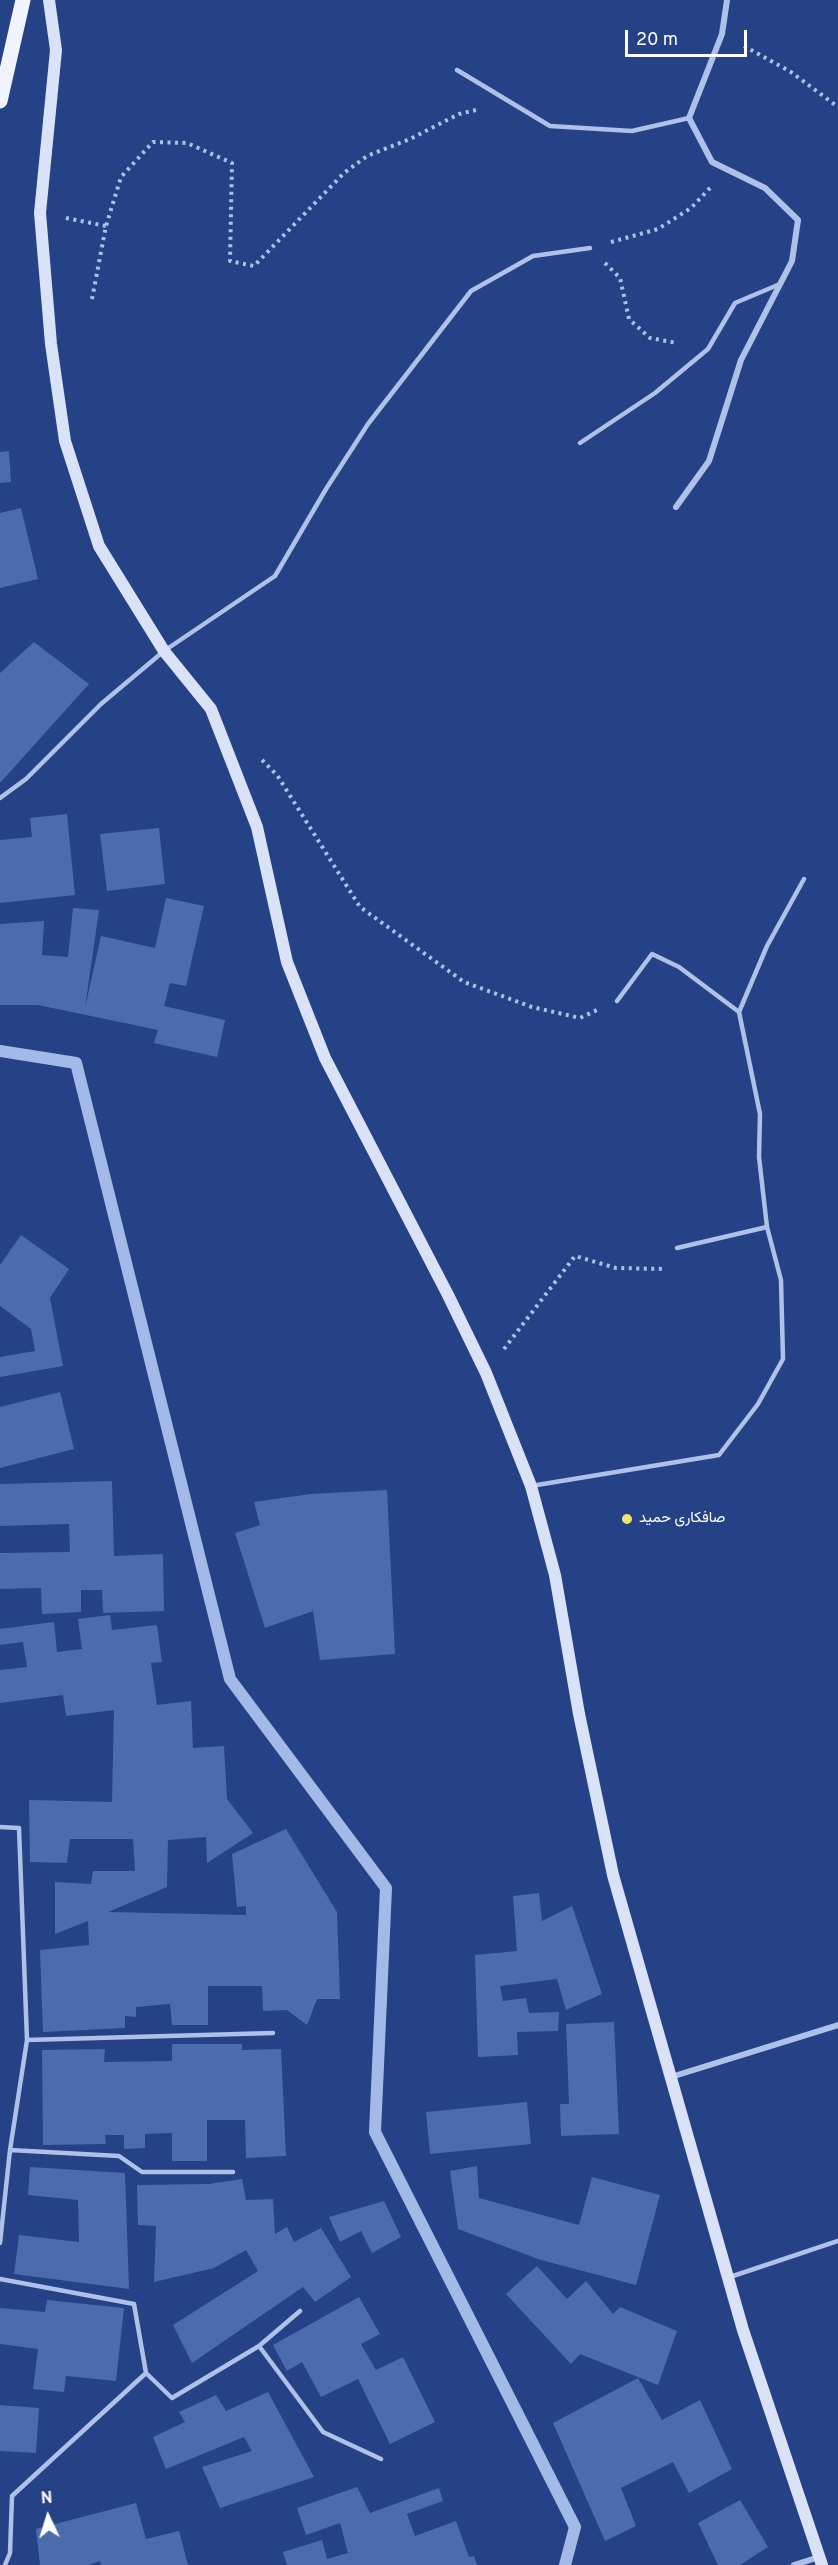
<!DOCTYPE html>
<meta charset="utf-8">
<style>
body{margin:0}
#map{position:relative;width:838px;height:2565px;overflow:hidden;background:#244285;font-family:Overpass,sans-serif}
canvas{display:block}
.north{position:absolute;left:18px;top:2487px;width:60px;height:60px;-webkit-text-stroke:4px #244285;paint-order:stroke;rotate:356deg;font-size:16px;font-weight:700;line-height:24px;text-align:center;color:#fff}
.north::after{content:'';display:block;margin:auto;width:21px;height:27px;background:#fff;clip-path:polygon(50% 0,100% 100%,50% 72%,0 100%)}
.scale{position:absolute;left:625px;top:30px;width:122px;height:27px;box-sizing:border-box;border:3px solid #fff;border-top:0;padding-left:8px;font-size:18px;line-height:21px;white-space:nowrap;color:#fff;-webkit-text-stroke:4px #244285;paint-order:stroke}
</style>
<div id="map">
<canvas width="838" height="2565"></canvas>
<div class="north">N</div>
<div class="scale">20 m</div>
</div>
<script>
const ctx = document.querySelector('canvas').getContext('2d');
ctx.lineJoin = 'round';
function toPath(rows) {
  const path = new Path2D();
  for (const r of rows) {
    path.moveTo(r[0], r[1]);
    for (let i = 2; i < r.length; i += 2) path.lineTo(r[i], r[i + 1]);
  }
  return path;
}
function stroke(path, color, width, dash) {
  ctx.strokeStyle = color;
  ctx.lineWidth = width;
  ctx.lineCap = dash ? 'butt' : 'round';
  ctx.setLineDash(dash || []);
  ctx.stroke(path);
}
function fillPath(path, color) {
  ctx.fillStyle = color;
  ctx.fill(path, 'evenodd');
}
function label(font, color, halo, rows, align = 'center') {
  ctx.font = font + ' Overpass,Vazirmatn,sans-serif';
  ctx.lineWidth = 5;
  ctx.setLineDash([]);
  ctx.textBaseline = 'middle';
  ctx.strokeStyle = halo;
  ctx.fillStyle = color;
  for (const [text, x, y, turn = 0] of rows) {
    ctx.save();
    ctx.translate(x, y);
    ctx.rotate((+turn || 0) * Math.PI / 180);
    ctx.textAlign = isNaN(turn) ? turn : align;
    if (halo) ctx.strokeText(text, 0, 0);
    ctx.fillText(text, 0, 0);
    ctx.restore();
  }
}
const stream = toPath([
 [0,1051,76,1063,230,1679,386,1888,375,2132,575,2527,565,2565]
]);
const building = toPath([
 [9,451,11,482,0,483,0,452],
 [21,508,38,579,0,588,0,513],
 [34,642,89,684,0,783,0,673],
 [67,814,75,895,0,903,0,840,32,837,30,818],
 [159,828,165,884,107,891,100,834],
 [166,898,204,906,186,986,170,983,164,1006,225,1020,217,1057,154,1043,158,1030,38,1005,0,1005,0,924,44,921,42,955,68,957,73,908,99,910,85,1008,101,936,155,948],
 [21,1235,69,1269,50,1298,63,1366,0,1377,0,1357,35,1351,31,1329,0,1306,0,1265],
 [60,1392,74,1449,0,1468,0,1407],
 [112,1481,114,1556,163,1554,164,1611,103,1613,102,1590,81,1590,81,1612,42,1614,41,1588,0,1589,0,1553,70,1552,69,1524,0,1526,0,1484],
 [387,1490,395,1654,320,1660,313,1611,265,1628,235,1533,260,1525,254,1502,310,1494],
 [110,1615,112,1630,157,1625,162,1662,151,1663,157,1705,191,1701,193,1748,224,1746,227,1799,253,1833,207,1863,206,1837,168,1840,167,1887,108,1912,246,1915,246,1906,237,1907,232,1854,286,1829,337,1912,340,1999,317,1999,307,2025,287,2010,263,2011,262,1986,208,1986,208,2025,172,2025,170,2004,136,2007,136,2017,125,2016,125,2028,43,2032,40,1950,89,1945,88,1921,55,1934,55,1882,91,1884,93,1871,135,1871,133,1839,70,1839,67,1863,30,1862,29,1800,112,1802,114,1710,66,1716,63,1695,0,1703,0,1670,27,1667,23,1642,0,1645,0,1629,54,1622,57,1652,82,1649,78,1619],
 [539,1893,542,1921,572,1906,602,1994,566,2010,557,1979,500,1986,503,2001,526,1998,529,2013,559,2012,558,2031,517,2032,518,2055,478,2057,475,1955,517,1951,513,1896],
 [614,2022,619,2134,561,2136,560,2104,569,2104,566,2024],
 [172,2044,242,2044,242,2050,281,2049,286,2156,246,2158,245,2120,207,2120,207,2161,172,2161,172,2133,145,2134,145,2148,124,2149,124,2135,105,2135,106,2144,43,2145,42,2050,105,2049,104,2062,172,2061],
 [527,2102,531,2144,430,2154,426,2112],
 [477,2166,479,2198,579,2225,592,2177,660,2195,636,2285,541,2260,458,2229,450,2171],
 [30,2167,125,2173,129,2289,14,2274,19,2235,79,2242,78,2200,28,2195],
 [242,2179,246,2200,273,2199,275,2234,287,2227,294,2242,321,2228,351,2277,315,2302,303,2287,192,2363,173,2325,258,2271,246,2250,214,2268,154,2282,156,2226,138,2225,137,2185,208,2184],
 [384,2201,401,2237,372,2253,361,2231,340,2242,329,2217],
 [537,2266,567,2299,586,2281,613,2314,620,2307,677,2331,658,2385,580,2354,571,2364,506,2294],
 [359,2297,380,2334,361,2344,376,2370,403,2357,435,2422,390,2444,358,2379,321,2397,302,2362,287,2371,273,2345],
 [47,2300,124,2308,116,2381,66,2376,64,2392,33,2389,38,2349,0,2344,0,2308,45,2312],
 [638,2378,662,2420,700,2400,732,2469,689,2493,673,2462,621,2488,636,2526,605,2541,553,2423],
 [268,2392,314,2477,220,2508,202,2467,252,2451,244,2437,166,2469,153,2437,185,2422,179,2412,216,2395,226,2411],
 [0,2405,39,2408,36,2453,0,2451],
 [357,2487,370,2513,439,2488,443,2501,407,2514,415,2536,456,2521,469,2557,474,2556,477,2565,287,2565,283,2552,322,2540,327,2559,348,2553,340,2523,306,2535,297,2508],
 [740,2500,768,2547,740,2565,718,2565,698,2523],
 [136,2503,146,2539,179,2531,188,2565,101,2565,100,2561,88,2565,40,2565,36,2529]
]);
const path = toPath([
 [744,46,791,72,838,107],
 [66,218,106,226],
 [611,242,658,229,691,208,710,188],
 [605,263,620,278,629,319,650,338,677,343],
 [92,299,106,226,121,177,153,142,187,143,232,163,230,261,254,266,344,173,367,156,410,139,459,114,476,110],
 [262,760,277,775,360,907,464,982,532,1007,580,1018,597,1010],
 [504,1349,575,1256,616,1268,665,1269]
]);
const lane = toPath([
 [457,70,550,126,632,131,689,118],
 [580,443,655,393,708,349,735,303,780,284],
 [0,798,26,779,101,704,164,651,275,576,326,489,368,424,471,291,533,256,590,248],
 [617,1001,652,954,679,967,739,1012],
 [677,1248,767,1227],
 [531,1486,719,1455,758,1404,783,1359,781,1280,767,1227,759,1157,760,1114,739,1012,767,946,804,879],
 [0,1827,19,1828,27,2040,10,2150,0,2243],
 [27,2040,273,2033],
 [10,2150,119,2156,142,2172,233,2172],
 [730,2277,838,2241],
 [0,2279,134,2304,146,2373],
 [259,2346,323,2432,381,2459],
 [5,2565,10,2553,12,2496,146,2373,172,2398,259,2346,300,2311]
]);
const street = toPath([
 [676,507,709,461,741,360,792,261,798,220,765,188,712,162,689,118,722,34,727,0],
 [671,2077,838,2025],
 [794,2565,819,2557]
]);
const secondary = toPath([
 [49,0,56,50,40,213,51,344,65,441,99,546,164,651,211,709,257,827,287,962,325,1058,448,1295,486,1373,531,1486,555,1575,579,1714,613,1875,743,2330,822,2565]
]);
const primary = toPath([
 [0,101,23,0]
]);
const markers = [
 [627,1519,6,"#f3df72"]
];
const poiNames = [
 ["صافکاری حمید",639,1519]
];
stroke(stream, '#a3bae9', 12);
fillPath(building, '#4c6bad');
stroke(path, '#aec1e8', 4, [3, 4.5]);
stroke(lane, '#aec1e8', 4.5);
stroke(street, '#aec1e8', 6);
stroke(secondary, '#d9e2f7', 12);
stroke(primary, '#f1f4fe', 15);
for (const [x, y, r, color] of markers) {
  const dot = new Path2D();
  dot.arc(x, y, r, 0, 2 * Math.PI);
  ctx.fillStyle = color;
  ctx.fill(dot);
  stroke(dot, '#244285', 2);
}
label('15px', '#fff', '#244285', poiNames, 'left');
</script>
